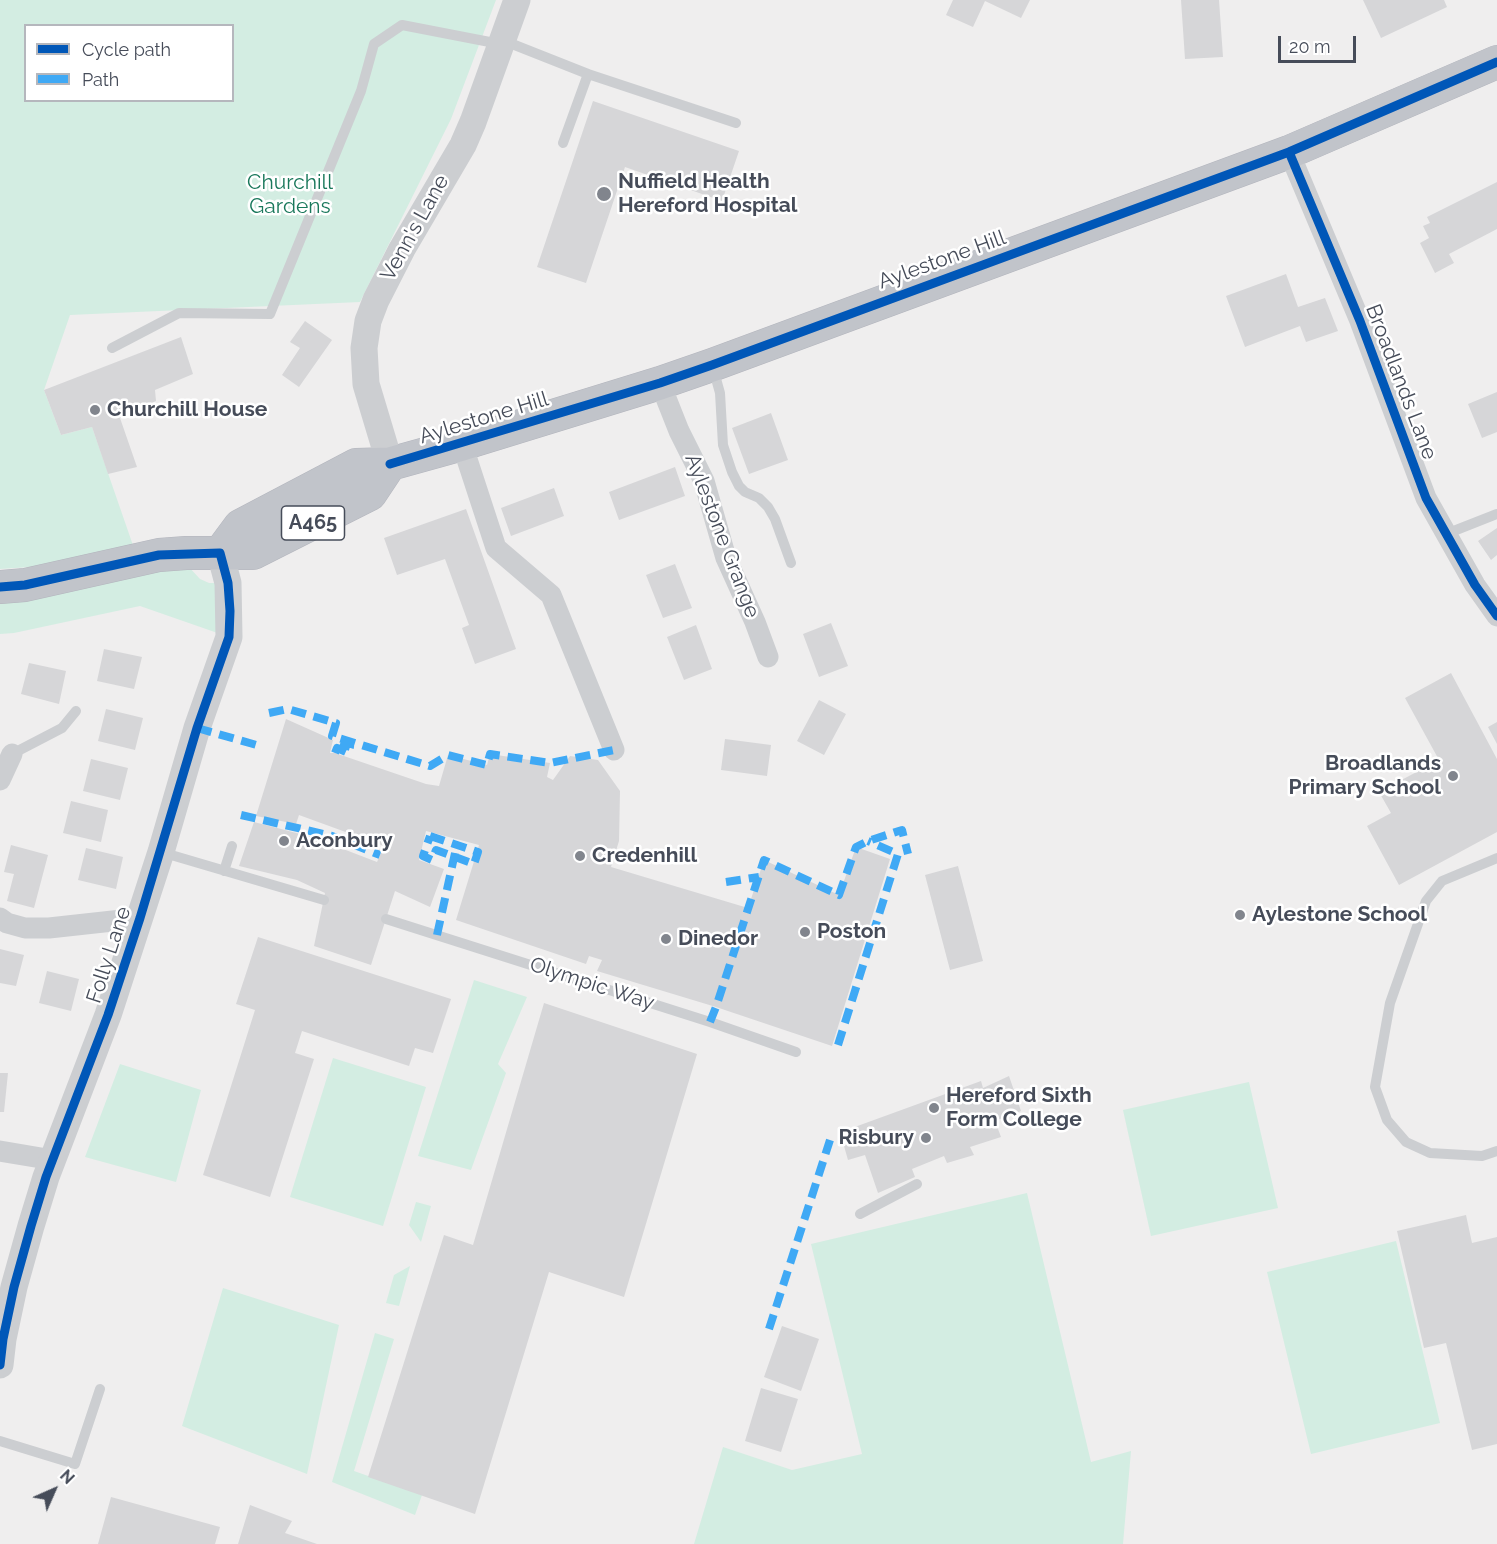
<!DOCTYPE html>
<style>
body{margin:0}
#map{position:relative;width:1497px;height:1544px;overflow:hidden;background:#efeeee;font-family:Raleway,sans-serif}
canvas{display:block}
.legend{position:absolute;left:24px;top:24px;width:210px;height:78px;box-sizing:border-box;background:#fff;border:2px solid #b5b7bd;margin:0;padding:8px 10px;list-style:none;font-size:18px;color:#464c59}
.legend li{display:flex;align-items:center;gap:12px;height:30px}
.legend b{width:30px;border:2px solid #b5b7bd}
.north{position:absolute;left:24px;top:1460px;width:60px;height:60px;-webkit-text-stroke:4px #fff;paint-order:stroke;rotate:45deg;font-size:16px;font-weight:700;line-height:24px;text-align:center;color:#464c59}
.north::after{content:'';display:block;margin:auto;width:21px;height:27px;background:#464c59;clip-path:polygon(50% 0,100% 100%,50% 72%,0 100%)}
.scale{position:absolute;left:1278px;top:36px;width:78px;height:27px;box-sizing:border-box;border:3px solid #464c59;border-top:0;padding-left:8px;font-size:18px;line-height:21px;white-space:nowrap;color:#464c59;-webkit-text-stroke:4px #fff;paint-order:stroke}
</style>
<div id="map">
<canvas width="1497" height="1544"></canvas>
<ul class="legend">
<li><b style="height:8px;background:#0057b8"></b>Cycle path</li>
<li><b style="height:8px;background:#3fa9f5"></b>Path</li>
</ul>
<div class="north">N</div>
<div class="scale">20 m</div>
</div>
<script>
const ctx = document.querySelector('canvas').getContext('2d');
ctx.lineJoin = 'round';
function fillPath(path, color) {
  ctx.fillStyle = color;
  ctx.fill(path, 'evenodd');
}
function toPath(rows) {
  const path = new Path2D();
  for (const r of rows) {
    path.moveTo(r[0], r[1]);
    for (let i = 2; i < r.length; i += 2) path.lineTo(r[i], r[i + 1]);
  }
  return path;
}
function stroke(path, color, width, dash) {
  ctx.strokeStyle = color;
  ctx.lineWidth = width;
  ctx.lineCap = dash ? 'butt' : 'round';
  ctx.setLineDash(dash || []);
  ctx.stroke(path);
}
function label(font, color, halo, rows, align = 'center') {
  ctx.font = font + ' Raleway,sans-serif';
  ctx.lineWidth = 5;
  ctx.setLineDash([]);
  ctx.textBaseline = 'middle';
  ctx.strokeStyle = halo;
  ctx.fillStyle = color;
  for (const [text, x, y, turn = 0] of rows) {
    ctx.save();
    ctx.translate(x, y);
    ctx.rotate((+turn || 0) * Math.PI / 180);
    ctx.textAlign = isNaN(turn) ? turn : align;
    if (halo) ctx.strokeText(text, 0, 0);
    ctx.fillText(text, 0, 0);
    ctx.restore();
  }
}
const green = toPath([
 [0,0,496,0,451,119,360,302,70,315,44,390,61,435,92,427,136,554,106,562,0,569],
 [26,26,232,26,232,100,26,100],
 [188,566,200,579,209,583,228,583,229,637,140,606,14,633,0,634,0,587],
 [474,980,527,997,498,1064,506,1073,471,1170,418,1156],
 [333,1058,426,1087,383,1226,290,1197],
 [120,1064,201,1090,176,1182,85,1157],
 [1249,1082,1278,1208,1151,1236,1123,1110],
 [1027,1193,1091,1462,1131,1451,1123,1544,694,1544,723,1447,792,1470,862,1454,811,1244],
 [416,1202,431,1206,421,1242,409,1225],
 [1396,1241,1440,1423,1311,1454,1267,1272],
 [410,1266,399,1306,386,1303,394,1275],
 [223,1288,339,1325,307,1474,182,1426],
 [375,1333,394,1339,354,1471,422,1495,415,1515,332,1482]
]);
const building = toPath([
 [953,0,1030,0,1021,18,985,1,973,27,946,15],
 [1181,0,1219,0,1223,57,1185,59],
 [1363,0,1444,0,1447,7,1381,38],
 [593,101,739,151,722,201,625,167,586,283,537,267],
 [1497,182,1497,229,1449,254,1454,263,1435,273,1420,243,1429,238,1423,226,1430,223,1427,217],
 [1286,274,1298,307,1325,298,1338,331,1306,342,1300,326,1245,347,1226,296],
 [305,321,332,340,299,387,282,375,300,348,290,342],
 [181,337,193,374,155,390,156,401,120,418,137,467,108,474,92,427,61,435,44,390],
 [1497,392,1497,432,1482,438,1468,404],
 [771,413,788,460,749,474,732,428],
 [675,467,685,496,619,520,609,492],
 [554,488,564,516,511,536,501,508],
 [466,509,516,649,475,664,462,628,469,625,445,559,397,575,384,538],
 [1497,528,1497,555,1491,560,1478,541],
 [675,564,692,608,663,618,646,575],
 [831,623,848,666,819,677,803,634],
 [696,625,712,669,684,680,667,637],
 [104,649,142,657,134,689,97,681],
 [29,663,66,671,59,704,21,694],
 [1451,673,1497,759,1497,832,1399,885,1367,826,1391,813,1379,792,1439,760,1405,698],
 [819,700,846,714,824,755,797,741],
 [106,709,143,718,135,750,98,741],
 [286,719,333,740,330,753,335,753,426,784,439,786,448,755,487,765,490,754,550,763,547,777,553,780,570,756,598,760,620,791,619,841,611,867,748,908,764,860,839,895,856,847,890,859,832,1046,716,1007,597,971,602,960,589,956,586,964,456,920,479,845,426,831,419,860,444,869,430,907,395,891,371,965,314,946,325,893,297,880,239,866,254,822,312,837,377,862,384,846,299,815,296,824,256,816],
 [1497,722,1497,744,1488,727],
 [725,739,771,745,767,776,721,770],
 [91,759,128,768,120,800,83,791],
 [71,801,108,810,101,842,63,833],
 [11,845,48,855,34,908,7,901,14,874,4,872],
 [86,848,123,857,116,889,78,880],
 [958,866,983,961,950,970,925,875],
 [258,937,451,999,433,1053,415,1048,409,1066,302,1031,295,1053,314,1059,270,1197,203,1175,255,1010,236,1004],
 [0,949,24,955,16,986,0,983],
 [47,971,79,979,71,1011,39,1003],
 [544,1003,697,1054,624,1297,549,1272,475,1514,368,1477,444,1235,473,1245],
 [0,1073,8,1073,4,1112,0,1112],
 [1009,1076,1021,1111,995,1121,1001,1137,970,1147,974,1155,947,1163,944,1156,912,1169,915,1177,878,1193,865,1155,848,1160,844,1146,856,1140,852,1128,981,1081,983,1088],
 [1466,1215,1472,1243,1497,1237,1497,1444,1472,1450,1446,1343,1424,1348,1397,1231],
 [782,1326,819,1339,801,1391,764,1377],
 [761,1388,798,1399,781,1452,745,1441],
 [111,1497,220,1527,215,1544,98,1544],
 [250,1505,292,1521,285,1533,317,1544,238,1544]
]);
const service = toPath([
 [502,40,588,74,563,143],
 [588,74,736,123],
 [112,348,179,313,270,314,361,91,374,44,402,25,500,44],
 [713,368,720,393,723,445,732,472,739,486,745,492,759,498,768,507,775,519,791,563],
 [1446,534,1497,514],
 [12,754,62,728,76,711],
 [161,852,324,900],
 [1497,858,1442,881,1426,901,1390,1003,1375,1087,1387,1120,1406,1142,1430,1153,1482,1156,1497,1151],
 [224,871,232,846],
 [386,919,710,1022,796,1052],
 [860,1214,917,1184],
 [0,1441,75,1464,100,1389]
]);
const minor = toPath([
 [1289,152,1360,321,1426,498,1475,585,1497,616],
 [660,383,679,431,704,481,726,558,755,622,768,657],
 [462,444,496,548,551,595,614,750],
 [0,780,12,754],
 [0,918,7,923,25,928,49,928,140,918],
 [0,1151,53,1160]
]);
const tertiary = toPath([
 [390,464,366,384,364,348,368,321,376,300,402,249,463,145,473,122,517,0],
 [0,1365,3,1339,14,1287,31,1226,46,1177,108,1015,161,852,197,728,229,637,228,583,220,553]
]);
const trunk = toPath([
 [220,553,240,526,356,465,390,464,462,444,660,383,712,365,1289,152,1497,62],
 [0,587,25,585,159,555,186,553,253,553,370,494,390,464]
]);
const quiet = toPath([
 [269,713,288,709,336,723,332,736,430,766,448,755,487,765,490,754,550,763,614,750],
 [197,728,260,746],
 [335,753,337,748,348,753,350,747,340,744],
 [241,815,332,836,380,855],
 [430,836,478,852,474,864,436,850,432,860,423,856,430,836],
 [726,882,759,877],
 [437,935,455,853],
 [710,1022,716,1007,764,860,839,895,856,847,868,841,902,830,908,854],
 [838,1045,898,854,868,841],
 [769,1329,830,1140]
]);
const cycleway = toPath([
 [1289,152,1360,321,1426,498,1475,585,1497,616],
 [390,464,660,383,712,365,1289,152,1497,62],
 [0,587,25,585,159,555,220,553,228,583,230,611,229,637,197,728,140,918,108,1015,46,1177,31,1226,14,1287,3,1339,0,1365]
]);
const markers = [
 [604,194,8,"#81858d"],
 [95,410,6,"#81858d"],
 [1453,776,6,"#81858d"],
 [284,841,6,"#81858d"],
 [580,856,6,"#81858d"],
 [1240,915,6,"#81858d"],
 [805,932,6,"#81858d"],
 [666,939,6,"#81858d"],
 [934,1108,6,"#81858d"],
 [926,1138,6,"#81858d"]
];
const shields = [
 [313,523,63]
];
const shieldNames = [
 ["A465",313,523]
];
const poiNames = [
 ["Nuffield Health",618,182],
 ["Hereford Hospital",618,206],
 ["Churchill House",107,410],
 ["Broadlands",1441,764,"right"],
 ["Primary School",1441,788,"right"],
 ["Aconbury",296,841],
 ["Credenhill",592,856],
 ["Aylestone School",1252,915],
 ["Poston",817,932],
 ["Dinedor",678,939],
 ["Hereford Sixth",946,1096],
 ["Form College",946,1120],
 ["Risbury",914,1138,"right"]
];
const parkNames = [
 ["Churchill",290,183],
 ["Gardens",290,207]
];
const streetNames = [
 ["Venn's Lane",415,228,-61],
 ["Aylestone Hill",942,260,-20],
 ["Broadlands Lane",1401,382,69],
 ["Aylestone Hill",484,418,-17],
 ["Aylestone Grange",722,536,69],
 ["Folly Lane",109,955,-72],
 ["Olympic Way",592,984,18]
];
fillPath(green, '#d3ede2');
fillPath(building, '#d6d6d8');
stroke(trunk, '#b3b5bd', 34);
stroke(service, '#ccced1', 10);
stroke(minor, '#ccced1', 21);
stroke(tertiary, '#ccced1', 27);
stroke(trunk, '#c1c4ca', 33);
stroke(quiet, '#3fa9f5', 8, [15, 8]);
stroke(cycleway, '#0057b8', 9);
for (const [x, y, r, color] of markers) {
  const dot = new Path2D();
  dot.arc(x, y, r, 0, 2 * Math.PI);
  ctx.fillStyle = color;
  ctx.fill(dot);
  stroke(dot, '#fff', 2);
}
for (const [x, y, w] of shields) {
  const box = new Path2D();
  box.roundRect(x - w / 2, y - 17, w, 34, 4.5);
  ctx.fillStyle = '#fff';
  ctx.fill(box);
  stroke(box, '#464c59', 1.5);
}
label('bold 20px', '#464c59', null, shieldNames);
label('bold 21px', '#464c59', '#fff', poiNames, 'left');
label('21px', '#19785b', '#fff', parkNames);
label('21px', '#464c59', '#fff', streetNames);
</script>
